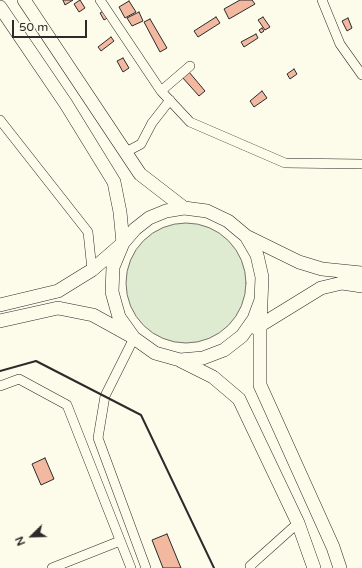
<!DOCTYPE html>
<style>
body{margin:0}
#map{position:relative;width:362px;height:568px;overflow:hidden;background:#fdfbea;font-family:"Varela Round",sans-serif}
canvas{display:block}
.north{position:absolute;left:12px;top:516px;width:40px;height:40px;-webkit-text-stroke:3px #fdfbea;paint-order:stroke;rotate:247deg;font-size:11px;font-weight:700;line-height:16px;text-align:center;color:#2b2b2b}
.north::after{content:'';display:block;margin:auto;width:14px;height:18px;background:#2b2b2b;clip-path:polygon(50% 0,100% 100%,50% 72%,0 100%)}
.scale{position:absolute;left:12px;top:20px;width:75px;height:18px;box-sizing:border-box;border:2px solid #2b2b2b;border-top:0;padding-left:5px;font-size:12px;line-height:14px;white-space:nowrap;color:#2b2b2b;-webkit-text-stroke:3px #fdfbea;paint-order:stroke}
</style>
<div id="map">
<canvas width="362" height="568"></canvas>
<div class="north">N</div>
<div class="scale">50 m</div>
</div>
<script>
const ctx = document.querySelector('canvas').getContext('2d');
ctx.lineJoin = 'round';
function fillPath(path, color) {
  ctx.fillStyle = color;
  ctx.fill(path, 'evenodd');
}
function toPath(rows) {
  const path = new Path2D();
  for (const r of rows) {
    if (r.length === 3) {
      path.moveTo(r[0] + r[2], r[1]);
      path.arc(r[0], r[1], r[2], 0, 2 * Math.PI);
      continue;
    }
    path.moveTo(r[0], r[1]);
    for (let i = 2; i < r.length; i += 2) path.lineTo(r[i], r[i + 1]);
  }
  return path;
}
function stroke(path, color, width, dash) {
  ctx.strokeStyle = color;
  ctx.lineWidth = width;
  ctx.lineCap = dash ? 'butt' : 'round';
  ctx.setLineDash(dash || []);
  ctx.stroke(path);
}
const green = toPath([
 [186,283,60]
]);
const building = toPath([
 [63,0,73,0,65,5,63,0],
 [80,0,85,8,79,12,74,4,80,0],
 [240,0,252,0,255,4,229,19,224,9,240,0],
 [129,1,136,12,125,18,119,7,129,1],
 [105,10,109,17,104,20,100,13,105,10],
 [139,12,143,21,132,26,127,18,139,12],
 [216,17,220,23,198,37,194,31,216,17],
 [263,17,270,27,265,30,258,20,263,17],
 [348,18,352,28,347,31,342,21,348,18],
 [150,19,167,48,160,52,144,22,150,19],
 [262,28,264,31,261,33,259,30,262,28],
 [256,34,258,38,244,47,241,42,256,34],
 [111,37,114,41,101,51,98,47,111,37],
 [123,58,129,68,123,72,117,61,123,58],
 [294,69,297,74,290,79,287,74,294,69],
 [189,72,205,91,199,96,182,77,189,72],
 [262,91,267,98,254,107,250,101,262,91],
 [45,458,54,479,41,485,32,464,45,458],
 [167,534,181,568,163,568,152,540,167,534]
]);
const street = toPath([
 [100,0,161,91,190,122,285,163,362,164],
 [322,0,340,44,362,75],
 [161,91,190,66],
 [0,120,88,232,92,270],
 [126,152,141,144,152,123,170,100],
 [134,338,105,396,98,438,146,568],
 [0,386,19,379,67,405,131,568],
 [52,568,120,541],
 [251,568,250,566,298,523]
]);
const secondary = toPath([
 [24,0,140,174,184,208],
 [0,7,66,104,114,182,120,212,123,243,92,270,58,291,0,305],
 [246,236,299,262,322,269,362,273],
 [261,300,254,319,242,336,224,350,203,358,180,360,155,353,134,338,119,317,112,292,113,267,123,243,135,229,149,218,166,211,184,208,207,211,228,221,246,236,257,255,262,277,260,325,260,385,333,547,340,568],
 [0,321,58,308,93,315,131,336],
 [256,328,321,288,342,283,362,286],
 [181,361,213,377,239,399,298,523,314,568]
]);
const wall = toPath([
 [0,371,36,361,141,415,214,568]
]);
fillPath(green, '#deebd1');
stroke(green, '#74746e', 1);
fillPath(building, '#f2b8a0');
stroke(building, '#2b2b2b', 1);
stroke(street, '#2b2b2b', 10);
stroke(secondary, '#2b2b2b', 14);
stroke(street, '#fdfbea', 9);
stroke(secondary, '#fdfbea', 13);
stroke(wall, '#2b2b2b', 2);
</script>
